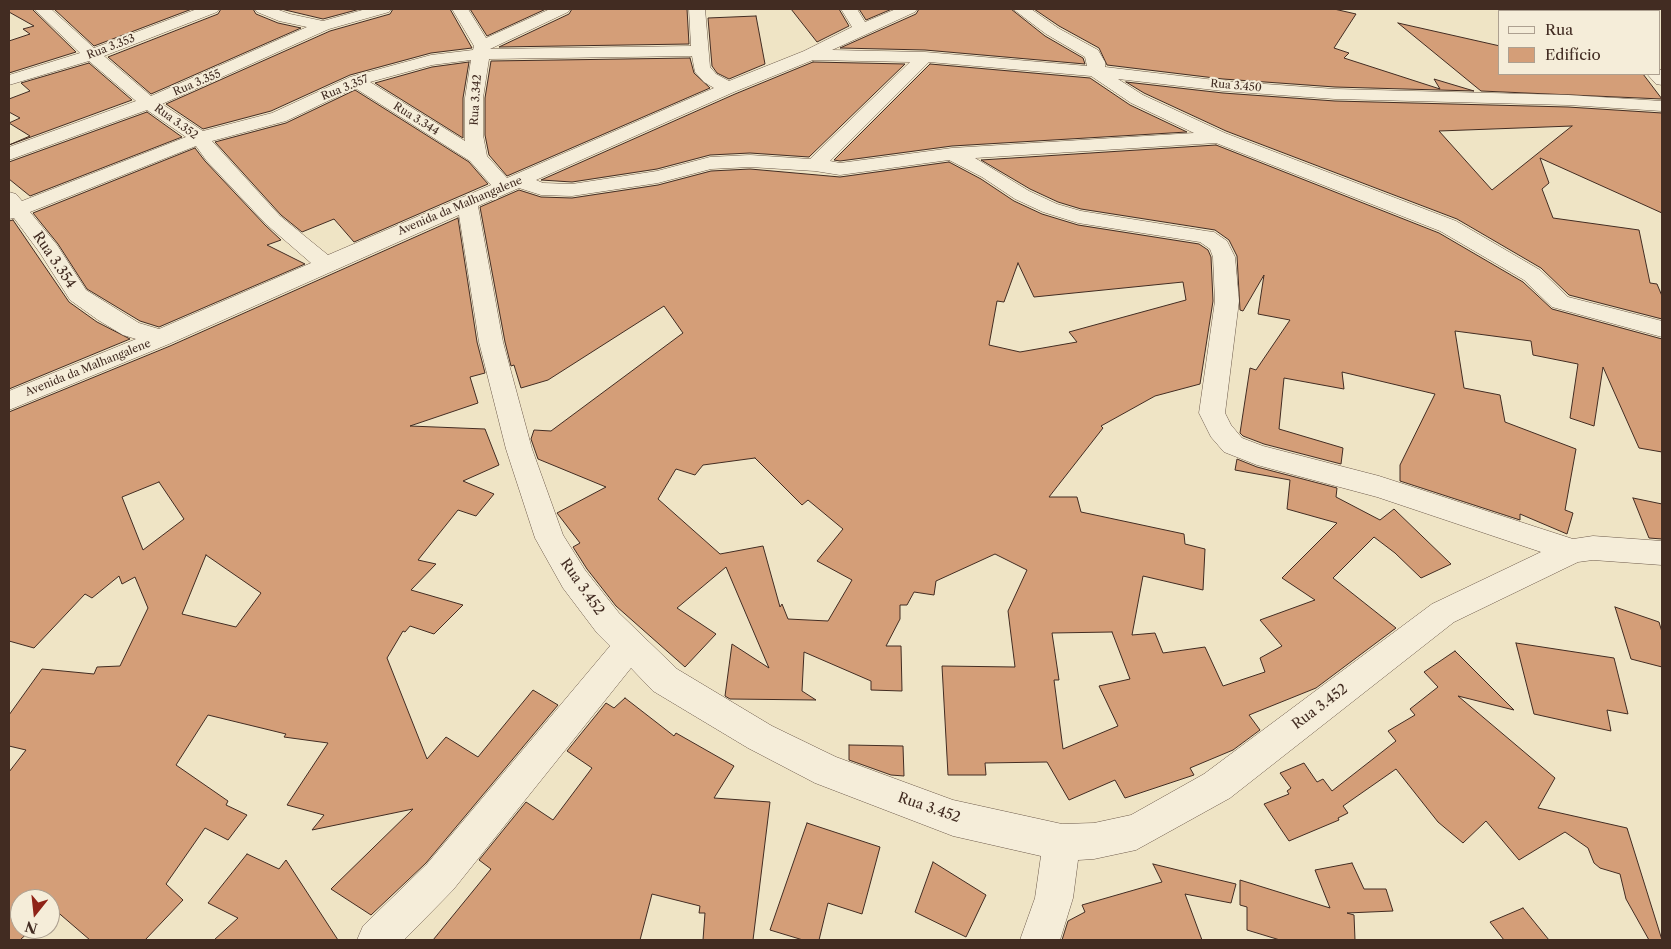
<!DOCTYPE html>
<meta charset="utf-8">
<style>
body{margin:0}
#map{position:relative;width:1671px;height:949px;overflow:hidden;background:#efe4c5;font-family:"Libre Caslon Text",serif}
canvas{display:block}
.frame{position:absolute;inset:0;border:10px solid #422c22;pointer-events:none}
.legend{position:absolute;left:1498px;top:10px;width:162px;height:65px;box-sizing:border-box;background:#f5edd9;border:1px solid #ada090;margin:0;padding:6px 9px;list-style:none;font-size:15px;color:#422c22}
.legend li{display:flex;align-items:center;gap:10px;height:25px}
.legend b{width:25px;border:1px solid #ada090}
.north{position:absolute;left:10px;top:889px;width:50px;height:50px;box-sizing:border-box;background:#f5edd9;border:1px solid #ada090;border-radius:50%;rotate:196deg;font-size:14px;font-weight:700;line-height:20px;text-align:center;color:#422c22}
.north::after{content:'';display:block;margin:auto;width:18px;height:22px;background:#8f2418;clip-path:polygon(50% 0,100% 100%,50% 72%,0 100%)}
</style>
<div id="map">
<canvas width="1671" height="949"></canvas>
<div class="frame"></div>
<ul class="legend">
<li><b style="height:6px;background:#f5edd9"></b>Rua</li>
<li><b style="height:14px;background:#d49e78"></b>Edifício</li>
</ul>
<div class="north">N</div>
</div>
<script>
const ctx = document.querySelector('canvas').getContext('2d');
ctx.lineJoin = 'round';
function fillPath(path, color) {
  ctx.fillStyle = color;
  ctx.fill(path, 'evenodd');
}
function toPath(rows) {
  const path = new Path2D();
  for (const r of rows) {
    path.moveTo(r[0], r[1]);
    for (let i = 2; i < r.length; i += 2) path.lineTo(r[i], r[i + 1]);
  }
  return path;
}
function stroke(path, color, width, dash) {
  ctx.strokeStyle = color;
  ctx.lineWidth = width;
  ctx.lineCap = dash ? 'butt' : 'round';
  ctx.setLineDash(dash || []);
  ctx.stroke(path);
}
function label(font, color, halo, rows, align = 'center') {
  ctx.font = font + ' "Libre Caslon Text",serif';
  ctx.lineWidth = 4;
  ctx.setLineDash([]);
  ctx.textBaseline = 'middle';
  ctx.strokeStyle = halo;
  ctx.fillStyle = color;
  for (const [text, x, y, turn = 0] of rows) {
    ctx.save();
    ctx.translate(x, y);
    ctx.rotate((+turn || 0) * Math.PI / 180);
    ctx.textAlign = isNaN(turn) ? turn : align;
    if (halo) ctx.strokeText(text, 0, 0);
    ctx.fillText(text, 0, 0);
    ctx.restore();
  }
}
const building = toPath([
 [9,9,32,9,76,52,9,73,9,41,30,34,23,29,34,26,9,12,9,9],
 [54,9,192,9,94,46,54,9],
 [221,9,253,9,256,14,278,23,301,28,151,94,108,57,218,14,221,9],
 [281,9,360,9,323,19,281,9],
 [393,9,450,9,472,48,431,53,350,75,271,111,203,129,166,104,330,31,390,14,393,9],
 [470,9,546,9,487,36,470,9],
 [572,9,687,9,689,44,499,47,569,14,572,9],
 [791,9,839,9,849,26,817,42,791,9],
 [859,9,892,9,866,20,859,9],
 [919,9,1011,9,1045,36,1083,58,1085,64,925,50,840,48,916,14,919,9],
 [1034,9,1334,9,1356,14,1334,48,1349,53,1344,58,1440,89,1434,79,1474,91,1335,87,1223,79,1107,65,1099,48,1059,26,1034,9],
 [756,16,765,64,729,79,717,73,712,66,708,18,756,16],
 [1398,23,1500,46,1500,74,1643,74,1662,99,1481,91,1398,23],
 [690,58,694,73,710,88,507,176,489,155,485,135,485,98,491,61,690,58],
 [469,62,463,98,463,138,375,83,432,67,469,62],
 [813,62,905,64,809,157,750,153,710,155,657,169,572,182,541,180,735,94,813,62],
 [89,63,132,100,9,145,30,136,9,123,20,118,9,112,9,99,30,91,21,83,89,63],
 [930,64,1090,78,1130,105,1187,132,952,146,840,161,834,160,930,64],
 [1126,82,1223,93,1335,101,1568,107,1662,113,1662,213,1540,158,1549,183,1542,189,1553,218,1639,230,1650,283,1657,284,1662,296,1662,319,1569,295,1541,268,1457,219,1226,131,1144,93,1126,82],
 [1572,126,1492,190,1439,131,1572,126],
 [355,90,469,162,488,184,354,242,334,219,302,232,281,215,215,142,286,123,355,90],
 [147,112,182,137,30,196,9,179,9,162,147,112],
 [1216,145,1439,233,1523,282,1552,309,1662,339,1662,452,1639,448,1603,367,1594,426,1570,418,1578,364,1533,355,1531,341,1455,331,1464,388,1500,395,1505,422,1576,449,1565,510,1573,513,1567,534,1520,514,1520,520,1400,481,1400,465,1435,394,1342,372,1344,389,1284,378,1279,429,1343,448,1341,464,1264,444,1243,436,1240,433,1250,368,1256,370,1290,320,1258,314,1264,275,1243,311,1240,310,1237,256,1229,240,1215,230,1081,209,1058,202,1030,189,981,160,1216,145],
 [195,148,205,161,265,225,281,240,267,245,305,264,159,327,140,321,87,289,58,244,33,213,195,148],
 [949,162,981,179,1014,201,1042,214,1078,225,1199,244,1208,250,1211,257,1213,301,1200,384,1155,396,1101,426,1103,428,1049,497,1077,497,1081,512,1184,534,1185,544,1205,549,1203,590,1143,576,1132,635,1155,633,1163,653,1205,647,1223,686,1265,672,1260,658,1282,646,1260,620,1315,600,1282,578,1337,523,1287,509,1290,480,1235,470,1237,459,1257,467,1337,488,1336,497,1380,520,1394,509,1451,564,1421,578,1395,553,1374,537,1333,578,1396,628,1316,688,1249,715,1260,730,1233,750,1190,768,1194,775,1125,798,1115,780,1069,800,1047,762,985,763,986,775,948,775,942,666,1015,667,1008,611,1027,570,995,554,936,581,934,595,914,592,907,605,900,605,900,619,886,646,901,646,902,691,871,690,871,681,804,652,802,691,816,700,730,699,725,696,732,644,769,668,726,567,677,608,716,634,685,667,616,606,587,569,573,547,580,543,557,513,606,487,538,459,531,439,534,430,551,431,683,333,664,306,548,380,521,388,514,365,511,366,505,342,480,207,519,190,541,197,572,198,658,185,711,171,750,169,840,177,949,162],
 [1018,263,1034,297,1183,282,1186,300,1069,332,1077,342,1020,352,989,345,997,301,1004,302,1018,263],
 [755,458,802,505,808,500,843,529,817,561,852,580,828,621,788,619,782,604,780,607,763,546,720,554,658,499,676,469,695,475,703,465,755,458],
 [1112,632,1130,679,1099,686,1118,726,1063,749,1054,680,1059,680,1052,633,1112,632],
 [458,218,477,342,485,373,470,377,478,403,410,426,485,429,499,465,463,481,494,494,476,516,458,510,418,560,436,564,411,590,463,605,434,634,410,626,405,632,403,631,387,658,427,759,446,737,478,757,533,690,558,705,426,863,371,915,331,889,413,809,312,830,324,815,287,805,328,743,284,737,286,734,208,715,176,765,228,801,226,805,247,815,228,840,205,828,166,884,183,900,145,940,90,940,54,909,50,913,50,899,20,899,20,929,32,929,20,940,9,940,9,772,26,750,9,746,9,715,42,669,94,674,97,667,120,666,148,608,135,577,122,584,119,576,92,598,85,594,34,648,9,641,9,412,170,346,458,218],
 [159,482,184,519,143,550,122,497,159,482],
 [206,555,261,593,236,627,182,614,206,555],
 [13,220,69,302,97,322,130,339,9,389,9,221,13,220],
 [1633,498,1662,504,1662,539,1649,538,1633,498],
 [1615,607,1659,622,1662,632,1662,667,1631,659,1615,607],
 [1516,643,1614,658,1628,714,1607,710,1611,731,1534,714,1516,643],
 [1455,651,1514,710,1458,696,1555,778,1538,808,1627,828,1662,940,1649,940,1626,899,1620,874,1600,868,1594,863,1588,848,1565,832,1519,860,1486,821,1463,843,1438,822,1396,769,1343,806,1348,813,1338,818,1339,820,1289,841,1264,804,1289,794,1287,791,1291,788,1280,773,1304,763,1317,782,1323,779,1332,791,1396,741,1388,731,1415,715,1410,709,1438,687,1424,672,1455,651],
 [625,698,674,736,676,733,734,766,714,798,770,802,753,940,703,940,705,913,699,913,700,906,652,894,640,940,433,940,491,869,479,860,526,802,553,820,592,768,567,751,606,703,614,708,625,698],
 [849,745,903,746,904,776,891,775,849,760,849,745],
 [807,823,880,847,862,914,828,903,819,940,803,940,770,930,807,823],
 [247,854,279,869,286,860,338,940,214,940,238,918,208,903,247,854],
 [933,862,986,895,966,937,915,912,933,862],
 [1352,863,1364,889,1386,889,1393,911,1347,913,1354,915,1355,940,1280,940,1247,930,1247,907,1240,905,1240,880,1330,908,1315,870,1352,863],
 [1153,864,1236,884,1231,903,1185,894,1202,940,1062,940,1068,921,1085,912,1082,905,1162,882,1153,864],
 [1523,908,1549,940,1504,940,1490,922,1523,908]
]);
const minor = toPath([
 [34,9,51,9,94,48,197,9,219,9,217,12,104,56,151,96,307,27,279,21,257,12,255,9,276,9,290,14,323,21,366,9,391,9,389,12,329,29,162,104,203,131,272,113,350,77,431,55,473,50,474,46,452,9,468,9,486,38,550,9,570,9,568,12,490,49,691,46,689,9,705,9,710,67,716,74,729,81,804,51,852,27,841,9,857,9,865,22,896,9,917,9,915,12,832,50,925,52,1087,66,1085,57,1046,34,1013,9,1031,9,1058,28,1098,50,1105,62,1105,67,1223,81,1335,89,1568,95,1662,101,1662,111,1568,105,1335,99,1223,91,1118,79,1143,95,1225,133,1456,221,1540,270,1568,297,1662,321,1662,337,1552,307,1524,280,1440,231,1216,143,975,158,1029,191,1057,204,1081,211,1206,231,1214,232,1227,241,1235,257,1239,301,1225,413,1231,425,1242,438,1263,446,1379,476,1573,539,1593,536,1662,541,1662,565,1593,560,1578,562,1454,622,1230,798,1136,850,1094,859,1078,860,1073,898,1060,940,1020,940,1035,898,1041,856,953,836,815,783,748,748,653,691,631,668,453,890,404,940,357,940,363,926,427,864,610,646,597,633,563,588,535,538,506,449,479,342,459,215,169,344,9,410,9,391,136,339,123,335,98,320,70,300,40,253,14,218,9,219,9,192,16,194,22,201,186,137,147,110,9,160,9,147,136,101,89,61,9,85,9,75,80,53,34,9],
 [692,56,695,72,704,82,714,88,507,178,487,156,483,135,483,98,489,59,692,56],
 [471,60,465,98,465,141,370,82,432,65,471,60],
 [813,60,910,62,810,159,750,155,710,157,657,171,572,184,543,183,536,180,734,92,813,60],
 [929,62,1091,76,1131,103,1194,133,952,148,840,163,830,161,929,62],
 [355,88,470,161,491,185,328,255,280,216,212,141,286,121,355,88],
 [196,146,206,160,266,224,311,263,159,329,139,323,86,290,57,245,30,212,196,146],
 [949,160,982,177,1015,199,1043,212,1078,223,1200,242,1210,249,1213,257,1215,301,1199,413,1211,437,1224,452,1257,465,1377,497,1541,552,1432,604,1204,774,1131,815,1094,823,1062,824,953,800,836,757,772,726,677,669,619,613,585,570,563,535,532,449,503,342,478,206,519,188,541,195,572,196,658,183,711,169,750,167,815,171,840,175,949,160],
 [1581,9,1597,9,1599,11,1583,11,1581,9],
 [1660,70,1662,70,1662,85,1656,84,1647,74,1660,74,1660,70]
]);
const farStreetnames = [
 ["Rua 3.353",111,47,-21],
 ["Rua 3.355",197,83,-23],
 ["Rua 3.450",1236,86,5],
 ["Rua 3.357",345,88,-22],
 ["Rua 3.342",476,100,-86],
 ["Rua 3.344",416,119,32],
 ["Rua 3.352",176,122,36],
 ["Avenida da Malhangalene",460,206,-23],
 ["Avenida da Malhangalene",88,368,-22]
];
const streetNames = [
 ["Rua 3.354",54,260,56],
 ["Rua 3.452",582,587,55],
 ["Rua 3.452",1320,707,-37],
 ["Rua 3.452",929,808,19]
];
fillPath(building, '#d49e78');
stroke(building, '#422c22', 1);
stroke(minor, '#6d5a4b', 1);
fillPath(minor, '#f5edd9');
label('11px', '#422c22', '#f5edd9', farStreetnames);
label('14px', '#422c22', '#f5edd9', streetNames);
</script>
